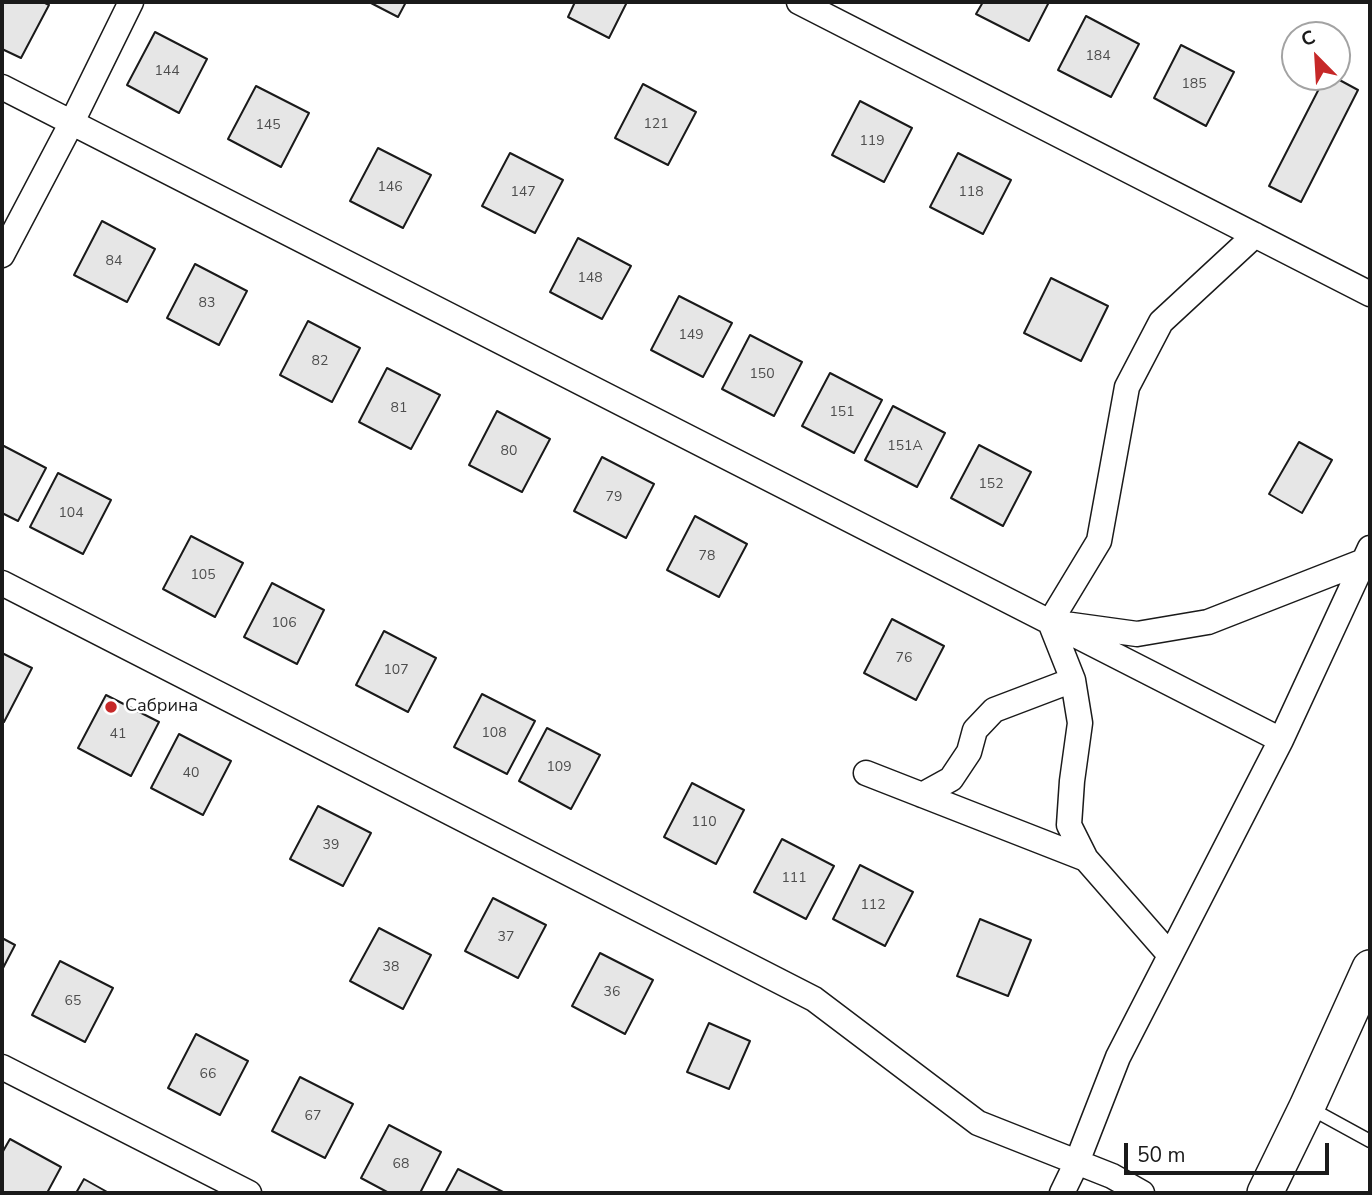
<!DOCTYPE html>
<meta charset="utf-8">
<style>
body{margin:0}
#map{position:relative;width:1372px;height:1195px;overflow:hidden;background:#fff;font-family:"Nunito Sans",sans-serif}
canvas{display:block}
.frame{position:absolute;inset:0;border:4px solid #1a1a1a;pointer-events:none}
.north{position:absolute;left:1281px;top:21px;width:70px;height:70px;box-sizing:border-box;background:#fff;border:2px solid #a3a3a3;border-radius:50%;rotate:336deg;font-size:19px;font-weight:700;line-height:28px;text-align:center;color:#1a1a1a}
.north::after{content:'';display:block;margin:auto;width:24px;height:32px;background:#c62828;clip-path:polygon(50% 0,100% 100%,50% 72%,0 100%)}
.scale{position:absolute;left:1124px;top:1143px;width:205px;height:32px;box-sizing:border-box;border:4px solid #1a1a1a;border-top:0;padding-left:9px;font-size:21px;line-height:24px;white-space:nowrap;color:#1a1a1a;-webkit-text-stroke:5px #fff;paint-order:stroke}
</style>
<div id="map">
<canvas width="1372" height="1195"></canvas>
<div class="frame"></div>
<div class="north">С</div>
<div class="scale">50 m</div>
</div>
<script>
const ctx = document.querySelector('canvas').getContext('2d');
ctx.lineJoin = 'round';
function fillPath(path, color) {
  ctx.fillStyle = color;
  ctx.fill(path, 'evenodd');
}
function toPath(rows) {
  const path = new Path2D();
  for (const r of rows) {
    path.moveTo(r[0], r[1]);
    for (let i = 2; i < r.length; i += 2) path.lineTo(r[i], r[i + 1]);
  }
  return path;
}
function stroke(path, color, width, dash) {
  ctx.strokeStyle = color;
  ctx.lineWidth = width;
  ctx.lineCap = dash ? 'butt' : 'round';
  ctx.setLineDash(dash || []);
  ctx.stroke(path);
}
function label(font, color, halo, rows, align = 'center') {
  ctx.font = font + ' "Nunito Sans",sans-serif';
  ctx.lineWidth = 5;
  ctx.setLineDash([]);
  ctx.textBaseline = 'middle';
  ctx.strokeStyle = halo;
  ctx.fillStyle = color;
  for (const [text, x, y, turn = 0] of rows) {
    ctx.save();
    ctx.translate(x, y);
    ctx.rotate((+turn || 0) * Math.PI / 180);
    ctx.textAlign = isNaN(turn) ? turn : align;
    if (halo) ctx.strokeText(text, 0, 0);
    ctx.fillText(text, 0, 0);
    ctx.restore();
  }
}
const building = toPath([
 [2,2,43,2,49,5,21,58,2,49,2,2],
 [369,2,406,2,398,17,369,2],
 [575,2,627,2,609,38,568,17,575,2],
 [983,2,1049,2,1029,41,976,14,983,2],
 [1086,16,1139,44,1111,97,1058,70,1086,16],
 [155,32,207,59,179,113,127,85,155,32],
 [1181,45,1234,72,1206,126,1154,98,1181,45],
 [1325,77,1334,77,1358,90,1301,202,1269,186,1325,77],
 [643,84,696,112,668,165,615,138,643,84],
 [256,86,309,113,281,167,228,139,256,86],
 [860,101,912,128,884,182,832,155,860,101],
 [378,148,431,175,403,228,350,201,378,148],
 [510,153,563,180,535,233,482,206,510,153],
 [958,153,1011,180,983,234,930,207,958,153],
 [102,221,155,249,127,302,74,275,102,221],
 [578,238,631,266,602,319,550,292,578,238],
 [195,264,247,291,219,345,167,318,195,264],
 [1051,278,1108,306,1081,361,1024,333,1051,278],
 [679,296,732,323,703,377,651,350,679,296],
 [308,321,360,348,332,402,280,375,308,321],
 [750,335,802,362,774,416,722,389,750,335],
 [387,368,440,395,411,449,359,422,387,368],
 [830,373,882,400,854,453,802,426,830,373],
 [893,406,945,433,917,487,865,460,893,406],
 [497,411,550,439,522,492,469,465,497,411],
 [1299,442,1332,460,1302,513,1269,494,1299,442],
 [2,445,46,468,18,521,2,513,2,445],
 [979,445,1031,472,1003,526,951,498,979,445],
 [602,457,654,484,626,538,574,511,602,457],
 [58,473,111,500,83,554,30,527,58,473],
 [695,516,747,544,719,597,667,570,695,516],
 [191,536,243,563,215,617,163,589,191,536],
 [272,583,324,610,297,664,244,637,272,583],
 [892,619,944,646,916,700,864,673,892,619],
 [384,631,436,658,408,712,356,685,384,631],
 [2,653,32,668,4,722,2,721,2,653],
 [482,694,535,721,507,774,454,747,482,694],
 [106,695,159,722,131,776,78,748,106,695],
 [547,728,600,755,571,809,519,781,547,728],
 [179,734,231,761,203,815,151,788,179,734],
 [692,783,744,810,716,864,664,837,692,783],
 [318,806,371,833,343,886,290,859,318,806],
 [782,839,834,866,806,919,754,892,782,839],
 [860,865,913,892,885,946,833,919,860,865],
 [493,898,546,925,518,978,465,951,493,898],
 [980,919,1031,940,1008,996,957,976,980,919],
 [379,928,431,955,403,1009,350,981,379,928],
 [2,938,15,945,2,970,2,938],
 [600,953,653,980,625,1034,572,1006,600,953],
 [60,961,113,988,85,1042,32,1015,60,961],
 [709,1023,750,1041,729,1089,687,1072,709,1023],
 [196,1034,248,1061,220,1115,168,1088,196,1034],
 [300,1077,353,1104,325,1158,272,1131,300,1077],
 [389,1125,441,1152,420,1193,389,1193,361,1178,389,1125],
 [10,1139,61,1167,47,1193,2,1193,2,1153,10,1139],
 [458,1169,505,1193,445,1193,458,1169],
 [84,1179,109,1193,76,1193,84,1179]
]);
const lane = toPath([
 [1308,1107,1370,1141]
]);
const street = toPath([
 [799,2,1370,294],
 [2,87,1281,740],
 [2,255,72,122,131,2],
 [2,583,814,999,978,1123,1112,1176,1142,1193],
 [1050,622,1099,541,1127,387,1161,322,1255,235],
 [866,773,1086,859],
 [922,795,951,779,969,752,975,730,994,710,1073,680],
 [1170,955,1086,859,1069,825,1072,781,1080,723,1073,680,1050,622,1137,634,1208,622,1364,561],
 [2,1067,249,1193],
 [1062,1193,1077,1162,1118,1057,1281,740,1370,548]
]);
const secondary = toPath([
 [1265,1193,1307,1107,1370,968]
]);
const markers = [
 [111,707,7,"#c62828"]
];
const numberNames = [
 ["184",1098,57],
 ["144",167,72],
 ["185",1194,85],
 ["121",656,125],
 ["145",268,126],
 ["119",872,142],
 ["146",390,188],
 ["147",523,193],
 ["118",971,193],
 ["84",114,262],
 ["148",590,279],
 ["83",207,304],
 ["149",691,336],
 ["82",320,362],
 ["150",762,375],
 ["81",399,409],
 ["151",842,413],
 ["151А",905,447],
 ["80",509,452],
 ["152",991,485],
 ["79",614,498],
 ["104",71,514],
 ["78",707,557],
 ["105",203,576],
 ["106",284,624],
 ["76",904,659],
 ["107",396,671],
 ["108",494,734],
 ["41",118,735],
 ["109",559,768],
 ["40",191,774],
 ["110",704,823],
 ["39",331,846],
 ["111",794,879],
 ["112",873,906],
 ["37",506,938],
 ["38",391,968],
 ["36",612,993],
 ["65",73,1002],
 ["66",208,1075],
 ["67",313,1117],
 ["68",401,1165]
];
const poiNames = [
 ["Сабрина",125,707]
];
fillPath(building, '#e6e6e6');
stroke(building, '#1a1a1a', 2);
stroke(lane, '#1a1a1a', 15);
stroke(street, '#1a1a1a', 27);
stroke(secondary, '#1a1a1a', 38);
stroke(lane, '#fff', 12);
stroke(street, '#fff', 24);
stroke(secondary, '#fff', 35);
for (const [x, y, r, color] of markers) {
  const dot = new Path2D();
  dot.arc(x, y, r, 0, 2 * Math.PI);
  ctx.fillStyle = color;
  ctx.fill(dot);
  stroke(dot, '#fff', 2.5);
}
label('14px', '#4d4d4d', null, numberNames);
label('18px', '#1a1a1a', '#fff', poiNames, 'left');
</script>
